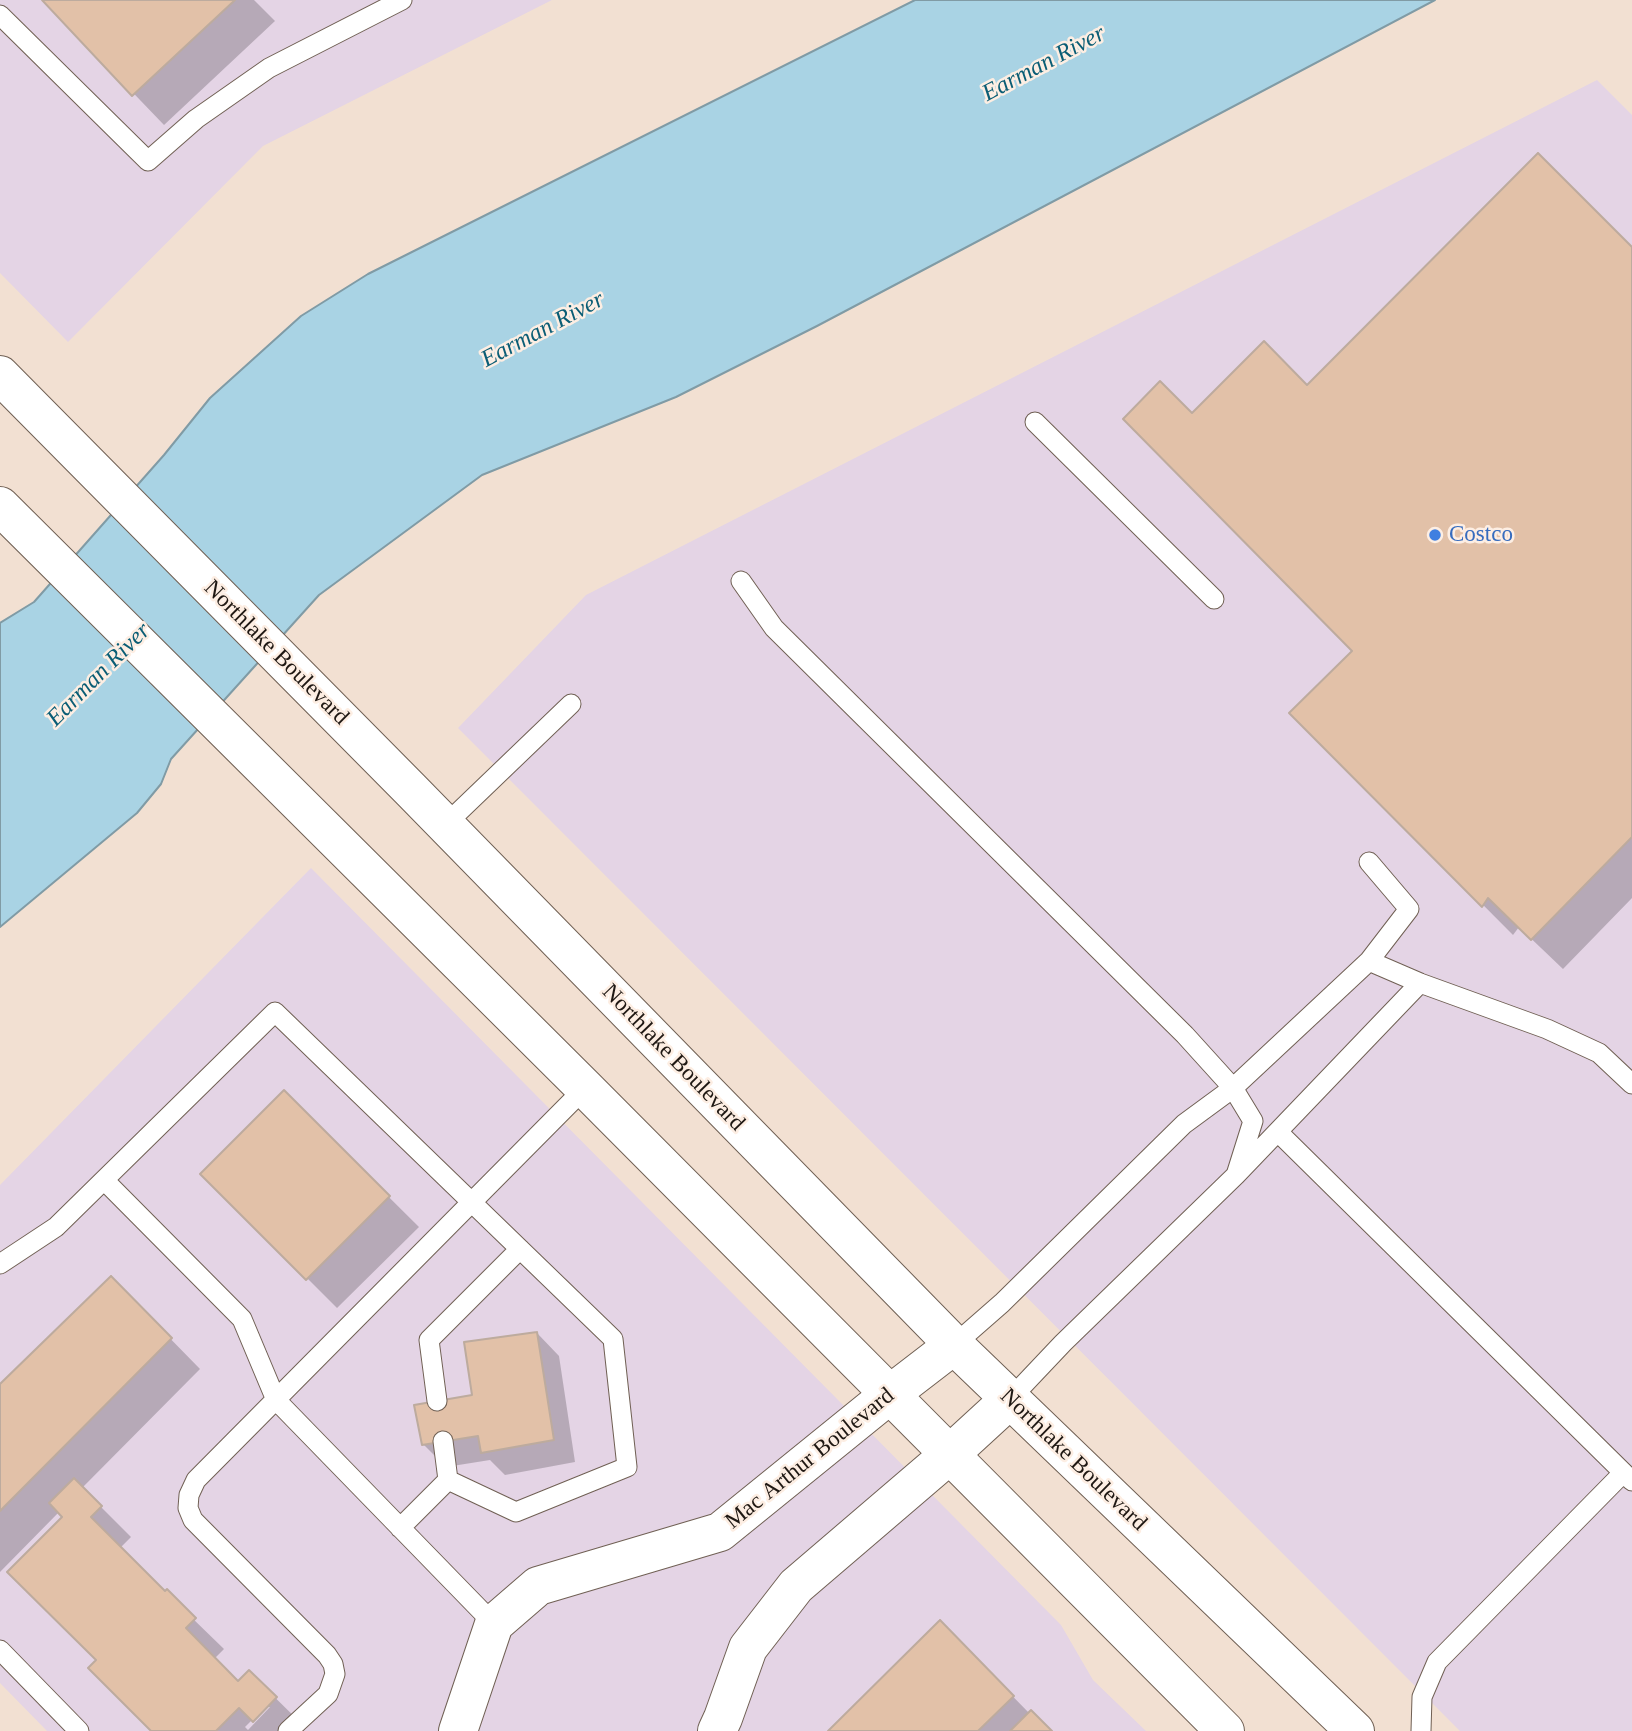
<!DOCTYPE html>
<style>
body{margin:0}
canvas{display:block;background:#f2e0d2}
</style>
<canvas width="1632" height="1731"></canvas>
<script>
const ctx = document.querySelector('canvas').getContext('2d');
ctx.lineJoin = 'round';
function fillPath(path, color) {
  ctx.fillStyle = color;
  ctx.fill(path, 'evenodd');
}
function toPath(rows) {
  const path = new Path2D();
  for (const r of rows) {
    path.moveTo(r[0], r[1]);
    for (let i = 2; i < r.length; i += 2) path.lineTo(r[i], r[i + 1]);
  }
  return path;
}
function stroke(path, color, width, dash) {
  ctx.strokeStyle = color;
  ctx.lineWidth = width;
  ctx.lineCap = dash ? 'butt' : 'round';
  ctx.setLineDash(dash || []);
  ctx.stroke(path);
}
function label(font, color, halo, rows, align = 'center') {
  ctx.font = font + ' Georgia,serif';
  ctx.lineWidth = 5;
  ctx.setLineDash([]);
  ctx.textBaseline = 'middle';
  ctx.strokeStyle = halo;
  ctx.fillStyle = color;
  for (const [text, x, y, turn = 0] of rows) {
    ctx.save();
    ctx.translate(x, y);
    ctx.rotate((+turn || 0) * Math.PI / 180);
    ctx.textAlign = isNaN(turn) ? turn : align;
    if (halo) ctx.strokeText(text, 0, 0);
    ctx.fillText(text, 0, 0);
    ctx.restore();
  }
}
const commercial = toPath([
 [0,0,552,0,263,146,68,342,0,273],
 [1597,80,1632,115,1632,1731,1460,1731,458,728,586,595],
 [311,868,1061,1625,1093,1680,1146,1731,47,1731,0,1683,0,1185]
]);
const water = toPath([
 [915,0,1435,0,817,326,676,397,482,475,319,595,171,759,161,784,137,813,0,927,0,623,34,602,164,455,210,398,301,316,368,274,915,0]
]);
const shadow = toPath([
 [44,0,254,0,275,21,164,125],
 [1632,249,1632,898,1563,969,1519,927,1513,935,1292,713,1354,651,1192,416,1307,387],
 [284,1093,419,1227,337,1308,203,1174],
 [111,1278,200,1369,82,1488,131,1537,120,1548,224,1649,214,1659,238,1683,249,1672,306,1728,303,1731,153,1731,98,1660,65,1517,60,1511,0,1572,0,1386],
 [265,1707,270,1707,248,1730,245,1727],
 [537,1333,559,1356,575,1462,505,1475,490,1460,446,1467,423,1444],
 [940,1622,1030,1714,1050,1731,831,1731]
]);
const building = toPath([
 [42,0,235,0,132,96,42,0],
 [1538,153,1632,247,1632,837,1531,940,1488,898,1482,907,1289,713,1352,651,1123,419,1160,381,1192,413,1264,341,1307,385,1538,153],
 [284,1090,390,1196,306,1280,200,1174,284,1090],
 [111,1276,172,1338,0,1511,0,1384,111,1276],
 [537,1332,554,1440,481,1453,478,1436,422,1445,414,1405,472,1395,464,1342,537,1332],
 [74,1478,102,1506,91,1517,165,1591,167,1589,196,1618,186,1628,238,1681,249,1670,277,1697,253,1722,239,1708,216,1731,151,1731,88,1668,96,1660,7,1572,62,1517,49,1503,74,1478],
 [940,1620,1014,1696,978,1731,828,1731,940,1620],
 [1031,1710,1052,1731,1010,1731,1031,1710]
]);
const service = toPath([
 [0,15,148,161,196,119,269,68,402,0],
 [1035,422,1214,599],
 [741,581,774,628,1185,1035,1233,1088,1253,1121,1236,1175],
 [445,825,571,704],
 [1369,961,1420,983,1547,1029,1599,1053,1632,1084],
 [1278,1132,1632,1481],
 [104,1180,242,1319,276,1400,494,1624],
 [0,1264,56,1227,275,1012,613,1339,627,1467,516,1512,448,1480,400,1528],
 [954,1345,1002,1303,1184,1124,1233,1088,1369,961,1409,909,1369,862],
 [1010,1399,1063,1343,1236,1175,1420,983],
 [437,1401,429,1340,520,1249],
 [443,1441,448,1480],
 [0,1650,79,1731],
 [288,1731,328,1694,335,1674,333,1664,327,1655,193,1520,188,1508,189,1495,196,1480,585,1088],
 [1421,1731,1422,1697,1437,1662,1623,1473]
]);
const tertiary = toPath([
 [458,1731,494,1624,538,1586,720,1532,889,1395,954,1345],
 [717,1731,723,1718,748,1648,796,1586,949,1455,1010,1399]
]);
const secondary = toPath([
 [0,375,411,790,954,1345,1355,1731],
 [0,506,585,1088,1225,1731]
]);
const markers = [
 [1435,535,7,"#3f7fe0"]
];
const shopNames = [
 ["Costco",1449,535]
];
const streetNames = [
 ["Northlake Boulevard",276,653,45],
 ["Northlake Boulevard",673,1058,46],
 ["Mac Arthur Boulevard",810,1459,-39],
 ["Northlake Boulevard",1073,1460,44]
];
const waterNames = [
 ["Earman River",1044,64,-28],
 ["Earman River",543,330,-28],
 ["Earman River",99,675,-45]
];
fillPath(commercial, '#e4d4e5');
fillPath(water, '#a9d3e4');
stroke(water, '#809ba5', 2);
fillPath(shadow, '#0003');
fillPath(building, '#e2c1a8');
stroke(building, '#bdab9e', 2);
stroke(service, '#706054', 21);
stroke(tertiary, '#706054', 40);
stroke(secondary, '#706054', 40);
stroke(service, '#fff', 19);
stroke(tertiary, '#fff', 38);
stroke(secondary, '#fff', 38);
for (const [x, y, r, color] of markers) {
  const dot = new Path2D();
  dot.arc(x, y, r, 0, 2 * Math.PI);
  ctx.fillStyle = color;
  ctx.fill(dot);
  stroke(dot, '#fdeee3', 2.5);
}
label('23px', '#366cbe', '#fdeee3', shopNames, 'left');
label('23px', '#1f1813', '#fdeee3', streetNames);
label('italic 24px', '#0a5d75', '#fdeee3', waterNames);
</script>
